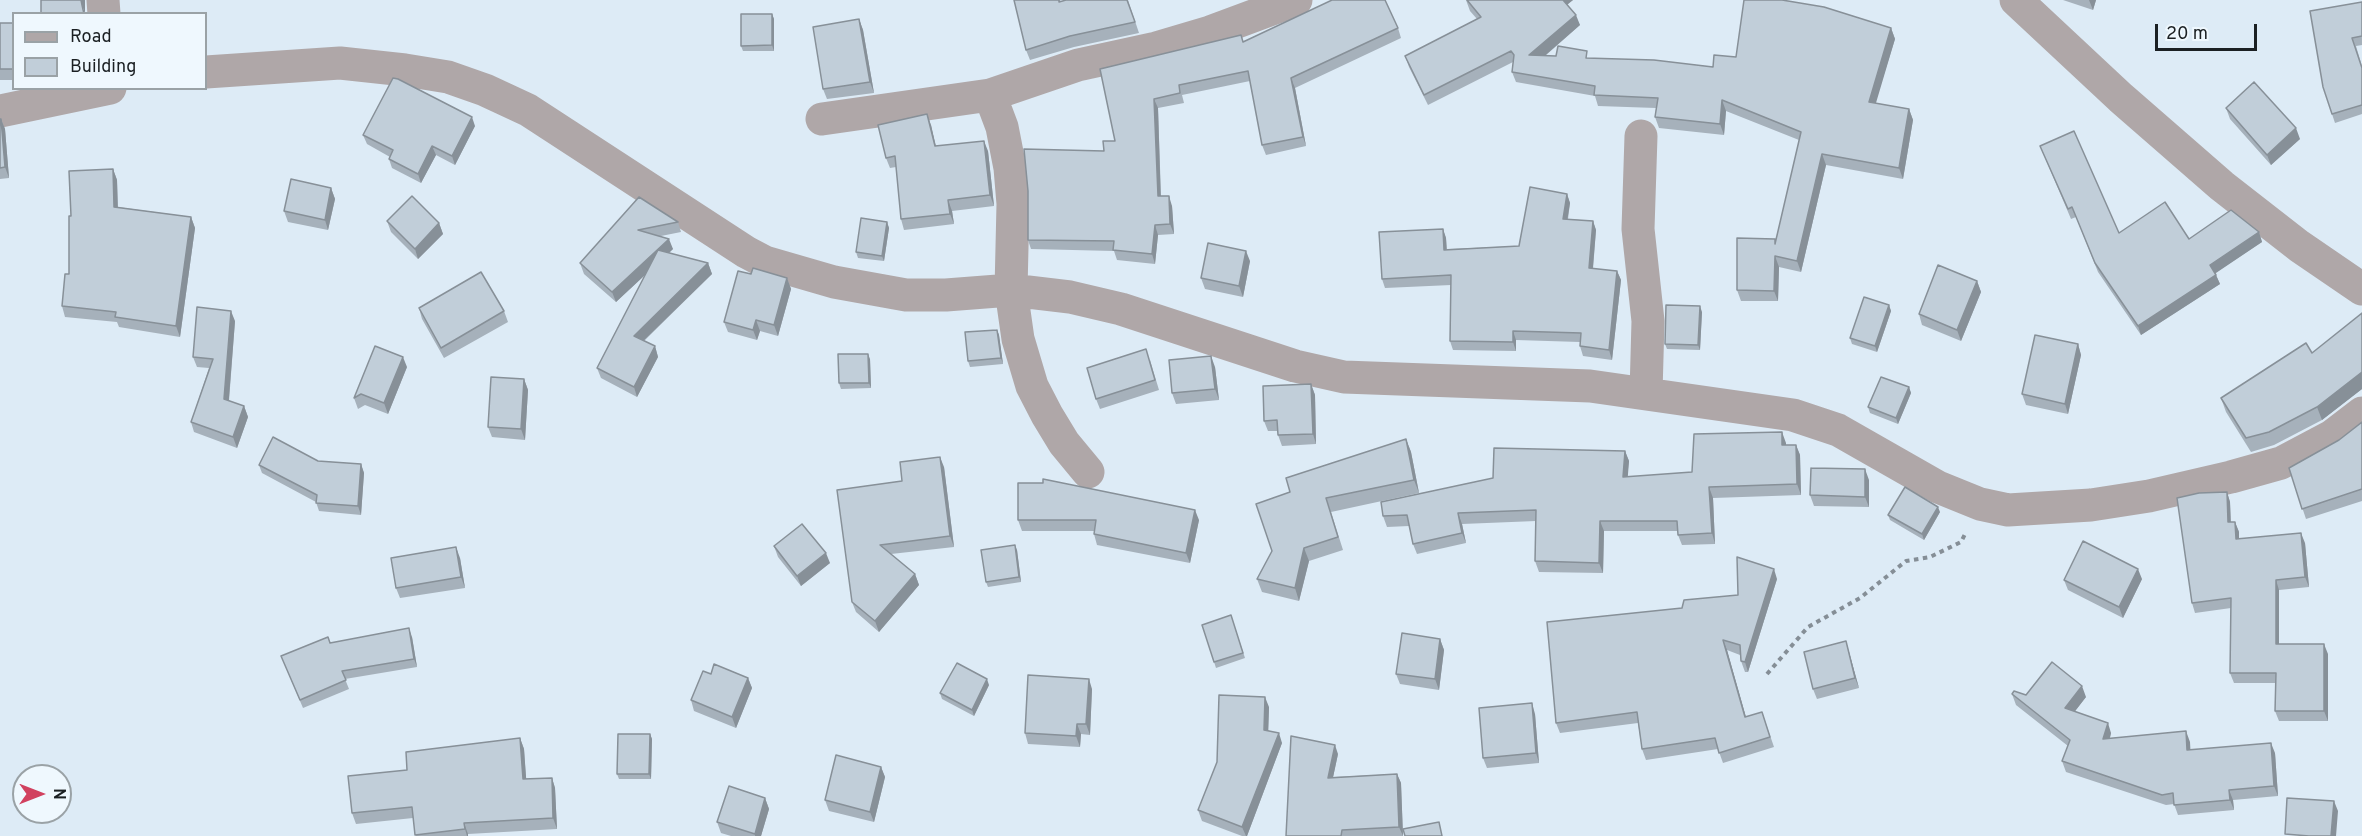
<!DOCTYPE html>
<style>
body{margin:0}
#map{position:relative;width:2362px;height:836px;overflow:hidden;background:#ddebf6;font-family:Overpass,sans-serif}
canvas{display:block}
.legend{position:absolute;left:12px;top:12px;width:195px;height:78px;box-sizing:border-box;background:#eff8fe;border:2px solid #9aa2a6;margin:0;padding:8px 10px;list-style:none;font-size:18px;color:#1b2023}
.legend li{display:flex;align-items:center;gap:12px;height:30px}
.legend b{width:30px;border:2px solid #9aa2a6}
.north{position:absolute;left:12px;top:764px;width:60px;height:60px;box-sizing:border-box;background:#eff8fe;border:2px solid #9aa2a6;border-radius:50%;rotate:90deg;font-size:16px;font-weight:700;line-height:24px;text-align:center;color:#1b2023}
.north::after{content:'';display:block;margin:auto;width:21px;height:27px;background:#d1415f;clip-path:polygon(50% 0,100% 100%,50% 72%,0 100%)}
.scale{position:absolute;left:2155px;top:24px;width:102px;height:27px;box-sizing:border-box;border:3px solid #1b2023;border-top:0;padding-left:8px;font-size:18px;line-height:21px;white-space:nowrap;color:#1b2023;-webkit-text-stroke:4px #eff8fe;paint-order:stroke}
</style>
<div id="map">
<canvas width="2362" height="836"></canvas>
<ul class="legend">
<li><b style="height:8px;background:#afa7a8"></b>Road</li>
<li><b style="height:16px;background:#c1ced9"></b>Building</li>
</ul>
<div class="north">N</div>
<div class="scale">20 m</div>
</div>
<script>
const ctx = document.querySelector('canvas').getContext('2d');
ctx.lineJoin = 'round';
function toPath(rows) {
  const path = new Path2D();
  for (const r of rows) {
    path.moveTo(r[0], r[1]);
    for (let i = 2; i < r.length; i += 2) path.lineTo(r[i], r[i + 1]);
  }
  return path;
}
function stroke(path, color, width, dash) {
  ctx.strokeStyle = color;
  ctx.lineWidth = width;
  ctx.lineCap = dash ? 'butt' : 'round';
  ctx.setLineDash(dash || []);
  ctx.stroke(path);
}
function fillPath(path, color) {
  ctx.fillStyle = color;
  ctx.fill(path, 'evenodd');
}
const path = toPath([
 [1767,674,1808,627,1860,598,1906,561,1930,557,1961,542,1965,534]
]);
const street = toPath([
 [103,0,104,14],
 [2016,0,2121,98,2222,186,2299,246,2362,289],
 [206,72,340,63,405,70,448,77,485,90,528,110,746,252,765,262,834,282,906,295,946,295,1011,290,1070,297,1121,309,1295,366,1344,377,1590,386,1793,415,1838,430,1938,487,1980,504,2008,510,2091,505,2149,496,2231,477,2281,463,2332,436,2362,413],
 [990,95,1002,127,1010,168,1013,204,1011,290,1018,339,1032,386,1047,415,1064,443,1088,472],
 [0,111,110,88],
 [822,119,990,95,1078,65,1156,48,1210,32,1296,0],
 [1641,136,1638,229,1648,321,1646,393]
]);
const wall = toPath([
 [1014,0,1060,0,1061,2,1128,0,1139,33,1074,47,1030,60,1026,50],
 [1466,0,1573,0,1567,5,1580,25,1545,56,1589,58,1713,67,1736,57,1891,28,1895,39,1875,103,1909,109,1913,120,1903,179,1826,165,1801,272,1779,267,1778,301,1741,301,1737,290,1775,239,1776,241,1799,140,1726,111,1724,135,1659,128,1655,117,1656,108,1598,106,1595,96,1516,82,1512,72,1513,62,1428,105,1409,67,1405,56,1477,19,1470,11],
 [2063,0,2096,0,2093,10],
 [2362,2,2362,45,2356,46,2362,66,2362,114,2335,123,2332,114],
 [772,14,774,19,774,51,743,51,741,46],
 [859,19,863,30,874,93,827,99,823,89],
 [0,23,14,23,14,80,0,80],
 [1398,28,1401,38,1295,88,1306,146,1266,155,1262,145,1250,81,1182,95,1184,103,1158,108,1161,196,1172,206,1174,234,1158,235,1155,264,1117,260,1114,251,1031,249,1028,240,1104,151,1115,141,1100,69,1244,41],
 [2226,108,2300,139,2271,165,2230,119],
 [0,119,1,119,5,129,9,178,0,179],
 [931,125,936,146,988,151,994,206,952,211,954,224,904,230,901,219,896,167,890,168,886,158],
 [475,126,455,165,436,155,421,183,392,168,389,159,390,157,367,144,363,135],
 [2040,146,2119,233,2189,239,2259,232,2262,242,2215,273,2220,284,2141,335,2098,272,2076,217,2071,219],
 [113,169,117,180,118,207,191,217,195,228,180,337,119,327,117,322,65,317,62,306,69,274],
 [331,188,335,199,328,230,288,222,284,211],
 [1567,194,1570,203,1568,219,1593,221,1596,230,1593,269,1617,271,1621,280,1612,360,1583,356,1580,346,1580,342,1516,340,1516,351,1453,350,1450,341,1451,285,1385,288,1382,279,1443,229,1446,238,1447,249,1519,246],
 [639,197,678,222,681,232,661,236,673,249,669,253,708,263,712,274,644,341,655,346,658,357,637,397,601,378,597,368,645,275,616,302,584,274,580,263],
 [387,221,439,223,443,234,418,259,391,232],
 [887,222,889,228,884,261,858,258,856,252],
 [1250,261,1243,297,1205,289,1201,278],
 [787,278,791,289,778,336,760,331,757,340,728,332,724,322],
 [1977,281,1981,292,1961,341,1922,325,1919,314],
 [1889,305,1891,311,1877,352,1852,344,1850,338],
 [419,308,504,311,508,322,444,358,422,319],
 [1702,312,1700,350,1667,349,1665,344],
 [2362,313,2362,389,2322,420,2274,445,2251,452,2226,412,2221,398,2312,353],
 [235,321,229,401,244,406,248,417,237,448,194,432,191,422,209,368,197,367,193,357],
 [997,330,999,335,1003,364,970,367,968,361],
 [2078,344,2081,355,2068,414,2026,405,2022,394],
 [870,359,871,388,841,389,839,383],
 [1150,360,1159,390,1100,409,1096,399],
 [407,367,388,414,365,405,358,409,354,398],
 [1215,367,1219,400,1176,404,1172,393],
 [524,379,528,390,525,440,492,437,488,427],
 [1311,384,1315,395,1316,444,1282,446,1278,435,1278,431,1268,431,1264,421],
 [1909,387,1911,393,1898,424,1870,413,1868,407],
 [2362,422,2362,501,2306,519,2289,468,2339,440],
 [1406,439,1411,452,1419,493,1331,512,1343,550,1309,561,1299,601,1262,592,1257,579,1272,551,1290,492],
 [1786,443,1786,445,1796,445,1800,455,1801,495,1713,498,1715,544,1682,545,1678,535,1678,531,1604,531,1603,573,1539,572,1535,561,1536,521,1462,524,1466,543,1417,554,1413,544,1409,526,1387,527,1383,516,1625,451,1629,461,1627,477,1692,472],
 [318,461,361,464,364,473,361,515,319,511,316,502,262,473,259,465],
 [944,467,954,547,891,554,915,574,919,585,879,632,856,612,852,602,902,481],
 [1869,480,1869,507,1814,506,1810,495],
 [2227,492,2230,502,2231,522,2235,522,2239,532,2239,538,2305,543,2309,587,2279,590,2279,644,2328,654,2328,721,2279,721,2275,711,2276,683,2234,683,2230,673,2231,608,2195,613,2192,603],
 [1940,512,1924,540,1890,520,1888,515],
 [1018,520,1199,520,1190,563,1097,545,1094,534,1094,531,1022,531],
 [774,546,830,563,801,586,778,557],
 [1017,550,1021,582,988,587,986,582],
 [460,558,465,588,400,598,396,588],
 [1777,579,1748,672,1745,672,1741,661,1740,655,1727,650,1746,717,1762,712,1774,747,1723,763,1718,749,1646,760,1642,749,1638,723,1560,733,1556,723,1682,608,1738,595],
 [2142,579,2123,618,2068,590,2064,580],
 [1231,615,1245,658,1216,668,1202,625],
 [412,637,417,667,345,679,349,689,303,708,281,656,330,643],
 [1440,639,1444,650,1439,690,1400,684,1396,674],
 [1849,652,1859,688,1817,699,1813,689],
 [711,674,748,678,752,688,736,728,694,711,691,700],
 [989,685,974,716,942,699,940,693],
 [1092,689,1090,735,1081,734,1080,747,1028,744,1025,733],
 [2012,694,2086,697,2075,711,2111,733,2110,738,2190,742,2190,750,2275,753,2278,796,2233,800,2234,810,2178,815,2174,804,2166,805,2066,772,2062,761,2068,746,2016,705],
 [1269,707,1268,731,1282,743,1247,836,1242,836,1202,821,1198,810],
 [1535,714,1539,763,1487,768,1483,758],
 [650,734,652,739,651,779,619,779,617,774],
 [520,738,524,749,526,779,552,778,555,788,557,829,468,834,468,836,416,836,413,818,356,824,352,813,407,770],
 [1338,754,1333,777,1397,774,1401,783,1403,836,1286,836],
 [881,767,885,777,874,822,829,811,825,800],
 [765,798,769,809,761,836,731,836,721,833,717,822]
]);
const shadedWall = toPath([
 [81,0,85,0,85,14,82,5],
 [1561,0,1573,0,1564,7],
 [2089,0,2096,0,2093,10],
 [772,14,774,19,774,51,772,45],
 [1576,15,1580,25,1533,66,1529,55],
 [859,19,863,30,874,93,870,82],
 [1891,28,1895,39,1873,113,1869,102],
 [1291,78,1295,88,1306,146,1303,137],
 [1154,99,1158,108,1161,206,1158,196],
 [1722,100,1726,111,1724,135,1720,124],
 [1909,109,1913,120,1903,179,1899,168],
 [927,114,931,125,938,157,935,146],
 [472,117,475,126,455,165,452,156],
 [1,119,5,129,9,178,5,167],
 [2296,128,2300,139,2271,165,2267,155],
 [984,141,988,151,994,206,990,195],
 [432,146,436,155,421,183,418,174],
 [1822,154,1826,165,1801,272,1797,261],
 [113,169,117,180,118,217,114,207],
 [331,188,335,199,328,230,325,220],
 [1567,194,1570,203,1566,228,1563,219],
 [1169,196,1172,206,1174,234,1170,224],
 [948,200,952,211,954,224,950,214],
 [191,217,195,228,180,337,176,326],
 [1593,221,1596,230,1592,278,1589,268],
 [887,222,889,228,884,261,882,256],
 [439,223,443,234,418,259,415,249],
 [1155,225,1158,235,1155,264,1152,254],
 [1443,229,1446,238,1447,259,1444,250],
 [2259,232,2262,242,2213,275,2210,265],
 [669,239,673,249,616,302,612,292],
 [1246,251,1250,261,1243,297,1239,286],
 [1775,256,1779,267,1778,301,1774,291],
 [708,263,712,274,638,346,634,336],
 [1617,271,1621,280,1612,360,1609,350],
 [2216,275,2220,284,2141,335,2138,326],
 [787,278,791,289,778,336,774,325],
 [1977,281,1981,292,1961,341,1957,330],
 [1889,305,1891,311,1877,352,1875,346],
 [1700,306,1702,312,1700,350,1698,345],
 [231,311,235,321,228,410,224,399],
 [756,320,760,331,757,340,753,330],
 [997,330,999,335,1003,364,1001,358],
 [1513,331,1516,340,1516,351,1513,342],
 [2078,344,2081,355,2068,414,2065,404],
 [655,346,658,357,637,397,634,387],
 [868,354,870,359,871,388,869,383],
 [1211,356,1215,367,1219,400,1215,389],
 [403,357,407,367,388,414,384,403],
 [2362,372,2362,389,2322,420,2317,407],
 [524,379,528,390,525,440,521,429],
 [1311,384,1315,395,1316,444,1313,434],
 [1909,387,1911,393,1898,424,1896,418],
 [244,406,248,417,237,448,233,437],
 [1782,432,1786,443,1786,455,1782,445],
 [1406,439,1411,452,1419,493,1414,480],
 [1796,445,1800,455,1801,495,1797,484],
 [1625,451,1629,461,1627,487,1623,477],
 [940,457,944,467,954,547,950,536],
 [361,464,364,473,361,515,358,506],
 [1865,469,1869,480,1869,507,1865,497],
 [1709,487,1713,498,1715,544,1712,533],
 [2227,492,2230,502,2231,532,2228,522],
 [1938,507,1940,512,1924,540,1922,534],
 [1195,510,1199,520,1190,563,1186,553],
 [1458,513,1462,524,1466,543,1462,533],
 [1600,521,1604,531,1603,573,1599,563],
 [2235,522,2239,532,2239,549,2236,539],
 [2301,533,2305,543,2309,587,2305,577],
 [1015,545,1017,550,1021,582,1019,577],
 [456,547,460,558,465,588,461,577],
 [1304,548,1309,561,1299,601,1295,588],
 [826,553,830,563,801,586,797,576],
 [1774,569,1777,579,1748,672,1745,662],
 [2138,569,2142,579,2123,618,2119,607],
 [915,574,919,585,879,632,875,621],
 [2276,580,2279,590,2279,654,2276,644],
 [409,628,412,637,417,667,414,659],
 [1440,639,1444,650,1439,690,1435,679],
 [1723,640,1727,650,1749,728,1745,717],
 [1846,641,1849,652,1859,688,1855,678],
 [2324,644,2328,654,2328,721,2324,711],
 [748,678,752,688,736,728,732,717],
 [987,679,989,685,974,716,972,710],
 [1089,679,1092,689,1090,735,1086,724],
 [2082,686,2086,697,2069,719,2065,708],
 [1265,697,1269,707,1268,740,1264,730],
 [1532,703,1535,714,1539,763,1536,753],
 [2108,723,2111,733,2107,749,2103,739],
 [1077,724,1081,734,1080,747,1076,736],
 [2186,731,2190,742,2191,760,2187,750],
 [1279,733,1282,743,1247,836,1246,836,1242,827],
 [650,734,652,739,651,779,649,774],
 [520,738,524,749,527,790,523,779],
 [2271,743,2275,753,2278,796,2274,786],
 [1335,745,1338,754,1331,787,1328,778],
 [881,767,885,777,874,822,870,812],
 [1397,774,1401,783,1403,836,1399,827],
 [552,778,555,788,557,829,553,818],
 [2229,790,2233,800,2234,810,2230,800],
 [765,798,769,809,761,836,755,836,755,834],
 [2334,801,2338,811,2336,836,2331,836],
 [464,823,468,834,468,836,467,836,465,829]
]);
const building = toPath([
 [41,0,81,0,82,5,84,14,41,14,41,0],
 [1014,0,1059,0,1059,2,1066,0,1127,0,1135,22,1070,36,1026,50,1014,0],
 [1332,0,1385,0,1398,28,1291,78,1303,137,1262,145,1248,71,1179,85,1180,93,1154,99,1158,196,1169,196,1170,224,1155,225,1152,254,1113,250,1114,241,1028,240,1028,191,1024,149,1104,151,1103,141,1115,141,1100,69,1241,35,1243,42,1332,0],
 [1467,0,1563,0,1576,15,1529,55,1556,56,1558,46,1587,51,1586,58,1654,60,1713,67,1714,55,1736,57,1744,0,1782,0,1824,7,1891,28,1869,102,1909,109,1899,168,1822,154,1797,261,1775,256,1774,291,1737,290,1737,238,1775,239,1775,244,1801,132,1722,100,1720,124,1655,117,1658,98,1594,95,1595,86,1512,72,1514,55,1511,51,1424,95,1405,56,1481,17,1467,0],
 [2362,2,2362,36,2352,38,2362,68,2362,105,2332,114,2323,87,2310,11,2362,2],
 [741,14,772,14,772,45,741,46,741,14],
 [859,19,870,82,823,89,813,27,859,19],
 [0,23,14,23,14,69,0,69,0,23],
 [393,78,398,79,472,117,452,156,432,146,418,174,389,159,393,150,363,135,393,78],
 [2254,82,2296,128,2267,155,2226,108,2254,82],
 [927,114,935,146,984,141,990,195,948,200,950,214,901,219,895,156,886,158,878,125,927,114],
 [0,119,1,119,5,167,0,168,0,119],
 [2074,131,2119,233,2165,202,2189,239,2231,210,2259,232,2210,265,2216,275,2138,326,2095,263,2072,207,2068,209,2040,146,2074,131],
 [113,169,114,207,191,217,176,326,115,317,116,312,62,306,65,274,69,274,69,216,71,216,69,171,113,169],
 [291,179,331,188,325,220,284,211,291,179],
 [1530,187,1567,194,1563,219,1593,221,1589,268,1617,271,1609,350,1580,346,1581,333,1513,331,1513,342,1450,341,1451,275,1382,279,1379,232,1443,229,1444,250,1519,246,1530,187],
 [412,196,439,223,415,249,387,221,412,196],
 [639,197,678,222,638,230,669,239,612,292,580,263,639,197],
 [861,218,887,222,882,256,856,252,861,218],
 [1208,243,1246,251,1239,286,1201,278,1208,243],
 [658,250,708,263,634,336,655,346,634,387,597,368,658,250],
 [1938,265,1977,281,1957,330,1919,314,1938,265],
 [753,268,787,278,774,325,756,320,753,330,724,322,738,271,751,274,753,268],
 [481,272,504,311,441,348,419,308,481,272],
 [1864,297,1889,305,1875,346,1850,338,1864,297],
 [1666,305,1700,306,1698,345,1665,344,1666,305],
 [197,307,231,311,224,399,244,406,233,437,191,422,213,359,193,357,197,307],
 [2362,313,2362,372,2317,407,2269,432,2246,438,2221,398,2306,343,2312,353,2362,313],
 [997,330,1001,358,968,361,965,332,997,330],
 [2035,335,2078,344,2065,404,2022,394,2035,335],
 [375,346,403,357,384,403,361,394,354,398,375,346],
 [1146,349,1155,380,1096,399,1087,368,1146,349],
 [838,354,868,354,869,383,839,383,838,354],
 [1211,356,1215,389,1172,393,1169,360,1211,356],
 [491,377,524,379,521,429,488,427,491,377],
 [1881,377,1909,387,1896,418,1868,407,1881,377],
 [1311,384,1313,434,1278,435,1277,420,1264,421,1263,386,1311,384],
 [2362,422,2362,489,2302,509,2289,468,2339,440,2362,422],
 [1782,432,1782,445,1796,445,1797,484,1709,487,1712,533,1678,535,1677,521,1600,521,1599,563,1535,561,1536,510,1458,513,1462,533,1413,544,1407,515,1383,516,1381,502,1493,478,1494,448,1625,451,1623,477,1692,472,1694,434,1782,432],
 [273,437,318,461,361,464,358,506,316,503,317,495,259,465,273,437],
 [1406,439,1414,480,1326,498,1338,537,1304,548,1295,588,1257,579,1272,551,1256,504,1290,492,1286,478,1406,439],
 [940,457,950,536,880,545,915,574,875,621,852,602,837,490,902,481,900,462,940,457],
 [1811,468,1865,469,1865,497,1810,495,1811,468],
 [1043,479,1195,510,1186,553,1094,534,1096,520,1018,520,1018,483,1043,483,1043,479],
 [1905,487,1938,507,1922,534,1888,515,1905,487],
 [2227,492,2228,522,2235,522,2236,539,2301,533,2305,577,2276,580,2276,644,2324,644,2324,711,2275,711,2276,673,2230,673,2231,598,2192,603,2177,498,2199,493,2227,492],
 [802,524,826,553,797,576,774,546,802,524],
 [2083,541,2138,569,2119,607,2064,580,2083,541],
 [1015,545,1019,577,986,582,981,550,1015,545],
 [456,547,461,577,396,588,391,558,456,547],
 [1737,557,1774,569,1745,662,1741,661,1740,645,1723,640,1745,717,1762,712,1770,737,1719,753,1715,738,1642,749,1637,712,1556,723,1547,622,1682,608,1684,600,1738,595,1737,557],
 [1231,615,1243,653,1214,662,1202,625,1231,615],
 [409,628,414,659,342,671,346,680,300,700,281,656,328,637,330,643,409,628],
 [1402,633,1440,639,1435,679,1396,674,1402,633],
 [1846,641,1855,678,1813,689,1804,652,1846,641],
 [2052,662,2082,686,2065,708,2108,723,2103,739,2186,731,2187,750,2271,743,2274,786,2229,790,2230,800,2174,805,2173,793,2162,795,2062,761,2070,740,2012,694,2014,691,2026,695,2052,662],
 [957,663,987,679,972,710,940,693,957,663],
 [714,664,748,678,732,717,691,700,703,671,711,674,714,664],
 [1028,675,1089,679,1086,724,1077,724,1076,736,1025,733,1028,675],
 [1219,695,1265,697,1264,730,1279,733,1242,827,1198,810,1217,762,1219,695],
 [1532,703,1536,753,1483,758,1479,708,1532,703],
 [618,734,650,734,649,774,617,774,618,734],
 [1291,736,1335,745,1328,778,1397,774,1399,827,1342,830,1341,836,1286,836,1291,736],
 [520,738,523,779,552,778,553,818,464,823,465,829,415,835,412,807,352,813,348,776,407,770,406,752,520,738],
 [836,755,881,767,870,812,825,800,836,755],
 [729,786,765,798,755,834,717,822,729,786],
 [2287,798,2334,801,2331,836,2309,836,2285,834,2287,798],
 [1439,822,1442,836,1405,836,1403,829,1439,822]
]);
stroke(path, '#858e96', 4, [4.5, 4.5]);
stroke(street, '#afa7a8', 33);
fillPath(wall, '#a6b1bb');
fillPath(shadedWall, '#879098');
fillPath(building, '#c1ced9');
stroke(building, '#879098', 1.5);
</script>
